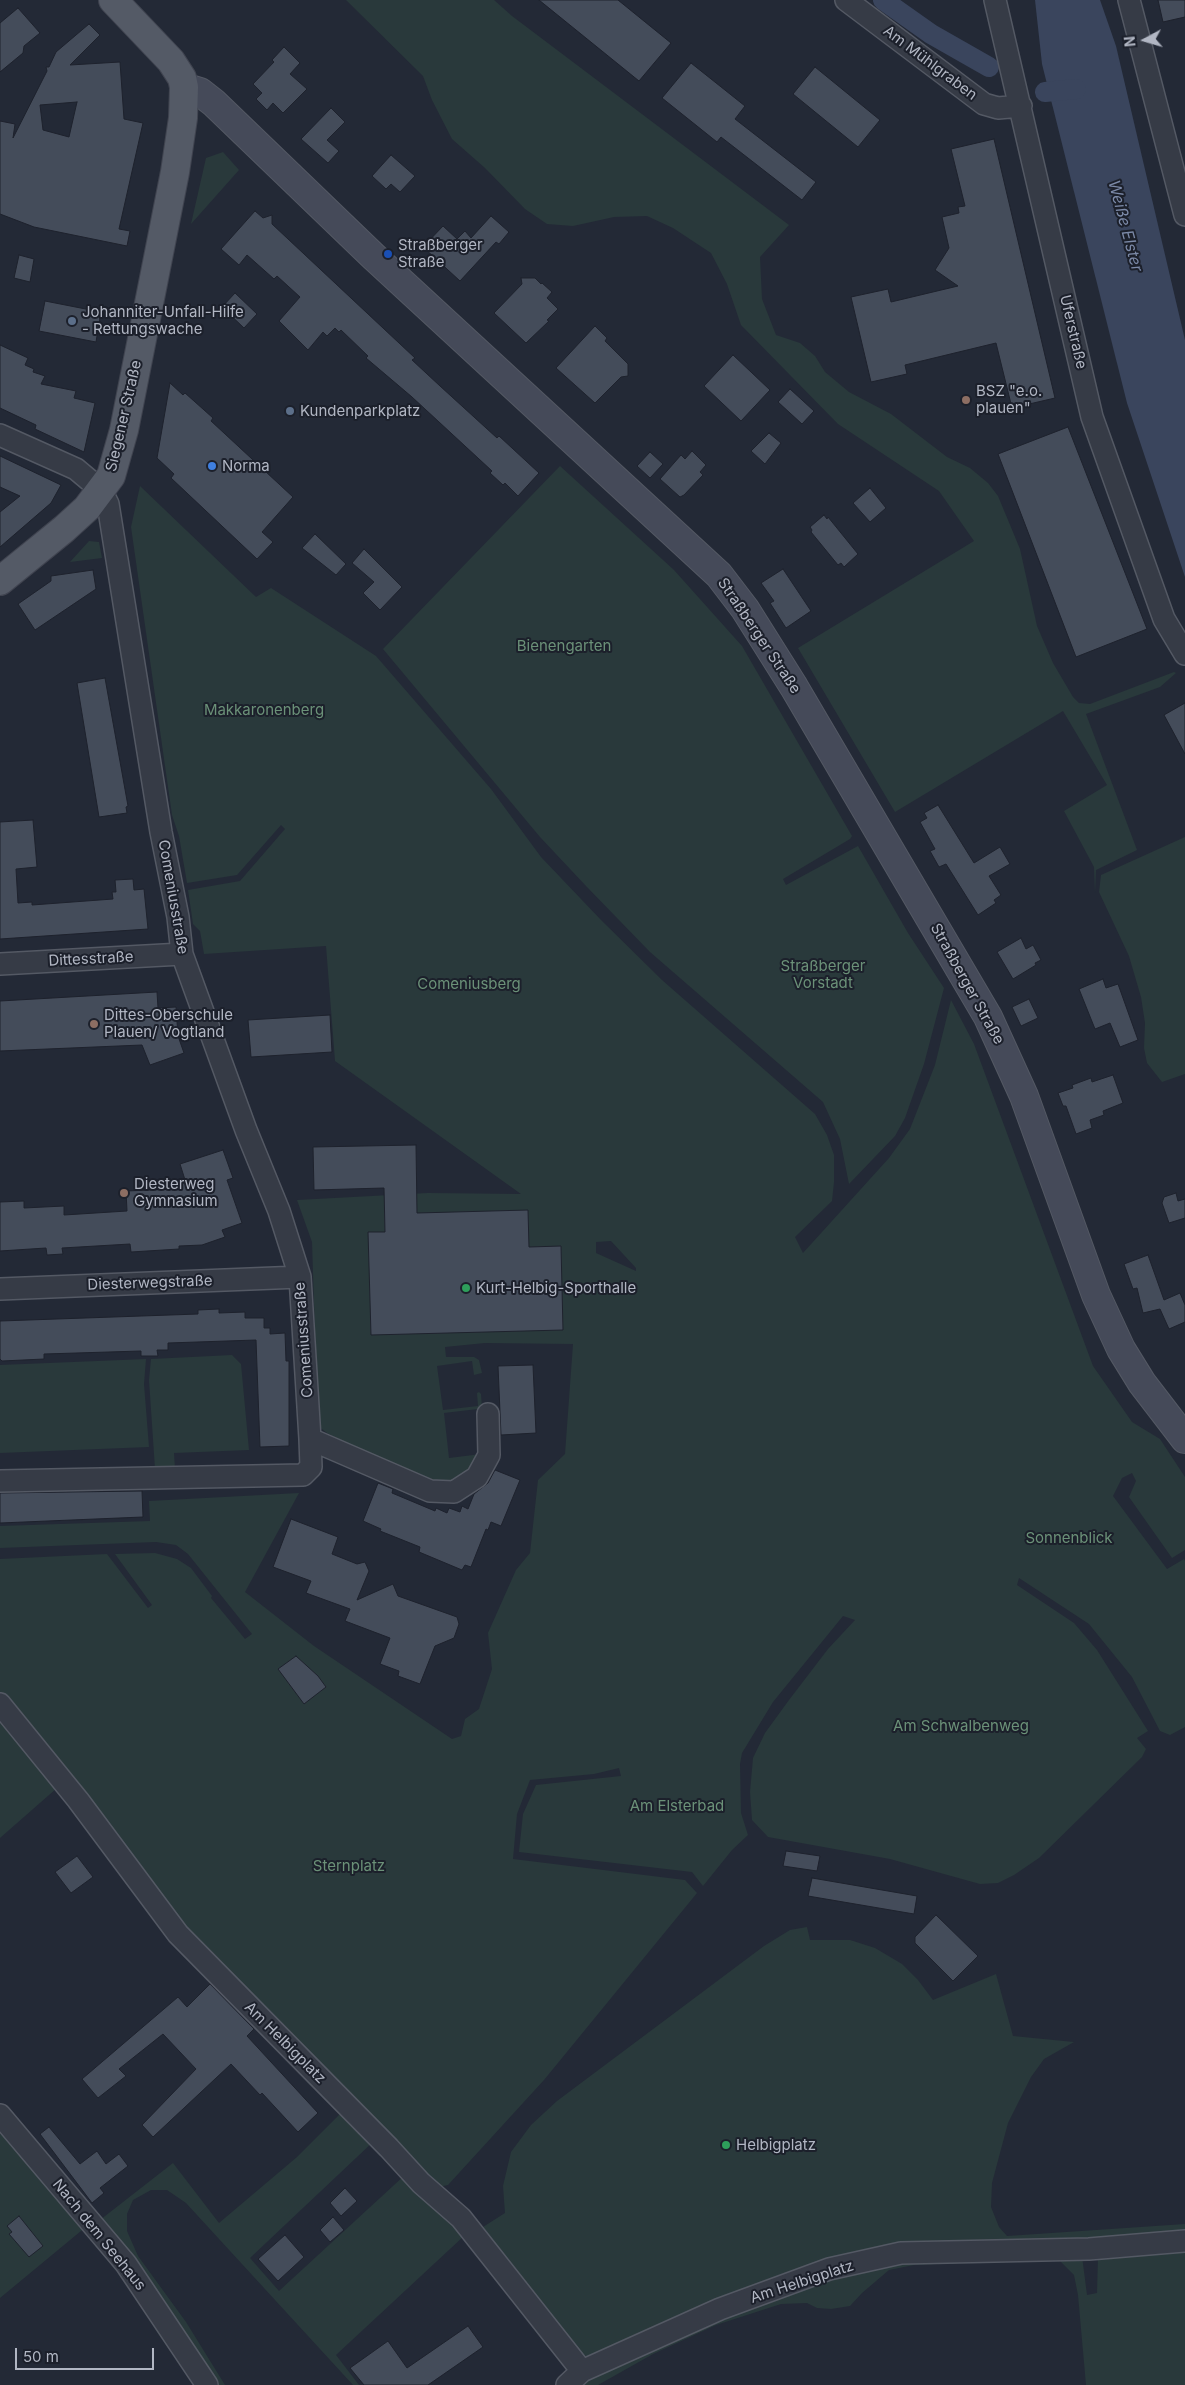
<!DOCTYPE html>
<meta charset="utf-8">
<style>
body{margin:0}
#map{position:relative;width:1185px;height:2385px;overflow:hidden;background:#232936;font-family:Inter,sans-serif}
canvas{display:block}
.north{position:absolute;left:1120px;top:15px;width:50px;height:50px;-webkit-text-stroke:4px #1c202b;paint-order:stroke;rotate:264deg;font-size:14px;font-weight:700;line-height:20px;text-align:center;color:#b1b6c3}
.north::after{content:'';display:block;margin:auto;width:18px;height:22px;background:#b1b6c3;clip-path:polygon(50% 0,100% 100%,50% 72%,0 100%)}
.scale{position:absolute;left:15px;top:2348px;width:139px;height:22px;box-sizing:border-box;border:2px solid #b1b6c3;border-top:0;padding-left:6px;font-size:15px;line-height:18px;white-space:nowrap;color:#b1b6c3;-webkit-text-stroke:4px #1c202b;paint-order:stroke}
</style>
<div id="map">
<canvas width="1185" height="2385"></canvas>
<div class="north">N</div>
<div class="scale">50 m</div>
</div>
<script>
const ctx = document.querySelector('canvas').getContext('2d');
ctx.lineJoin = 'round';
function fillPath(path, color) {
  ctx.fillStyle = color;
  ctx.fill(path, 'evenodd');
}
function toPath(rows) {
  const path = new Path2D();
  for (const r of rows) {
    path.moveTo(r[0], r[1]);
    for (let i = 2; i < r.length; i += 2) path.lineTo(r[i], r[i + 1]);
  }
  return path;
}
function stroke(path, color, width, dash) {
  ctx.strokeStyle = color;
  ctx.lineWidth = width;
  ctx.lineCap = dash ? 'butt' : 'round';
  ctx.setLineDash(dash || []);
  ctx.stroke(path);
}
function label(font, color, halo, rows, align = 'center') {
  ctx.font = font + ' Inter,sans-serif';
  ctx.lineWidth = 4;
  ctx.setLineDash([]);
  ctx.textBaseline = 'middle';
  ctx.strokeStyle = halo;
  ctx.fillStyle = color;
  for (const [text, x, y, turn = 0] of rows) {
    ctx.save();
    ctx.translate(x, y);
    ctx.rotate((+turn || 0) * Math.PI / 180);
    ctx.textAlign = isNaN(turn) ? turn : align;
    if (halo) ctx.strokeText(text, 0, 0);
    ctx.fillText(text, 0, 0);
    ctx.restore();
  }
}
const green = toPath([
 [346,0,494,0,512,16,789,225,760,257,762,299,776,335,800,343,815,356,825,372,849,392,891,414,947,457,970,468,988,483,998,496,1020,549,1037,626,1053,663,1073,697,1079,703,1090,704,1174,672,1176,673,1160,687,1086,714,1137,850,1096,870,1095,893,1094,867,1064,811,1107,785,1063,711,895,812,798,648,974,541,939,491,838,424,741,325,727,284,711,253,673,228,647,216,614,217,573,226,547,224,525,209,485,168,452,139,432,100,423,76],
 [223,152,239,170,191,224,206,158],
 [560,466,674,570,742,646,852,836,850,839,783,879,786,885,858,846,908,933,944,988,924,1064,905,1118,895,1136,849,1184,840,1139,823,1102,650,952,586,886,540,837,383,649],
 [140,486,256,597,271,588,376,656,491,789,541,857,601,920,662,980,815,1114,827,1135,834,1155,834,1182,832,1201,795,1237,803,1253,889,1158,910,1129,935,1065,951,1000,974,1044,1093,1366,1132,1422,1160,1439,1185,1477,1185,1550,1172,1558,1129,1497,1136,1481,1132,1473,1122,1478,1113,1496,1167,1569,1184,1559,1185,1561,1185,1727,1170,1735,1160,1731,1132,1677,1089,1624,1019,1578,1017,1585,1074,1623,1097,1650,1148,1731,1137,1738,1146,1749,1142,1757,1039,1858,1014,1875,998,1883,980,1884,890,1859,768,1837,752,1820,750,1792,753,1758,765,1733,789,1700,828,1649,855,1620,843,1616,773,1702,742,1753,740,1764,741,1813,748,1835,732,1850,703,1886,692,1872,519,1852,523,1814,536,1785,621,1776,619,1768,594,1774,530,1780,517,1814,513,1859,685,1880,697,1893,544,2080,448,2185,434,2188,166,1909,0,1692,0,1559,107,1554,148,1608,152,1605,115,1554,155,1553,177,1559,191,1568,212,1596,211,1598,245,1639,252,1634,188,1554,176,1545,156,1542,0,1548,0,1526,150,1521,149,1501,299,1493,245,1592,314,1646,452,1739,461,1736,465,1719,479,1709,492,1669,488,1633,516,1570,530,1553,538,1480,565,1454,573,1344,485,1343,445,1347,446,1357,474,1357,479,1360,482,1373,474,1375,472,1361,437,1366,443,1410,478,1406,477,1393,479,1392,481,1394,483,1422,479,1423,478,1409,444,1413,449,1458,481,1454,482,1461,447,1487,356,1448,327,1433,318,1426,312,1242,297,1200,428,1193,521,1194,335,1061,326,946,204,954,200,931,193,924,188,890,240,881,285,829,281,825,237,875,187,883,179,836,172,815,131,527],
 [611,1241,636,1268,636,1271,596,1253,596,1242],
 [89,541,99,542,102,558,70,562],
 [1185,837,1185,1074,1162,1082,1147,1063,1144,1048,1145,1023,1141,997,1129,956,1099,892,1101,875],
 [232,1355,241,1364,249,1450,174,1453,175,1469,155,1469,149,1380,151,1359],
 [146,1359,144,1384,149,1447,0,1453,0,1365],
 [0,1712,57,1788,0,1838],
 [807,1927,810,1940,850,1940,875,1948,902,1964,918,1980,933,2000,996,1974,1013,2036,1074,2042,1044,2059,1031,2077,1008,2123,992,2183,991,2207,999,2227,1007,2236,1185,2224,1185,2233,852,2252,588,2357,569,2347,483,2227,505,2213,503,2186,511,2152,531,2125,557,2101,764,1946,790,1930],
 [344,2110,374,2141,250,2258,279,2291,406,2174,464,2236,336,2355,359,2385,353,2385,186,2203,167,2190,151,2190,133,2200,127,2214,127,2231,138,2256,186,2322,225,2385,215,2385,100,2220,173,2163,219,2223,297,2157],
 [0,2134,12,2139,87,2226,0,2298],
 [1185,2247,1185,2385,1086,2385,1078,2295,1074,2275,1058,2259,914,2265,889,2270,862,2293,850,2306,831,2309,817,2308,807,2303,781,2304,716,2325,653,2354,598,2385,575,2385,790,2288,910,2261,1082,2256,1087,2295,1097,2293,1098,2257]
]);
const water = toPath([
 [1035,0,1100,0,1116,46,1185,340,1185,577,1127,403,1042,64]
]);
const canal = toPath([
 [883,0,931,34,989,67],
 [1045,92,1076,89]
]);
const building = toPath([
 [539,0,618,0,671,43,639,81,539,0],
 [1158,0,1185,0,1185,17,1163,22,1158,0],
 [18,8,40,33,24,46,23,53,0,72,0,23,18,8],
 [89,24,100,35,70,65,120,62,124,119,143,123,119,229,130,231,127,246,34,227,0,214,0,121,15,124,13,138,47,71,46,67,49,67,56,52,89,24],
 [77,102,69,137,43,130,40,105,77,102],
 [284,47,300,63,290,74,307,89,283,113,273,103,267,110,256,99,262,93,253,84,274,62,272,60,284,47],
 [691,63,745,106,735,119,816,182,802,200,721,137,717,142,662,98,691,63],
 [815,67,880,120,858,147,793,94,815,67],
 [331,108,345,122,327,140,339,151,328,163,301,139,331,108],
 [994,139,1055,398,1012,408,996,343,905,365,907,374,871,382,851,297,888,289,891,302,958,286,935,270,949,248,942,217,959,213,958,207,965,206,951,149,994,139],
 [391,155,415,176,400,192,391,184,386,189,372,176,391,155],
 [255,211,263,218,272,215,272,224,415,358,412,360,440,386,497,438,499,436,539,473,518,496,505,483,503,485,490,473,492,471,412,397,366,358,368,356,341,330,339,332,335,328,327,336,323,332,308,350,279,321,300,297,277,276,274,279,247,255,239,265,221,249,255,211],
 [491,216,509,232,499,244,496,242,460,281,423,247,443,226,457,239,465,231,471,238,491,216],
 [19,255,34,259,30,282,14,278,19,255],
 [521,278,535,278,541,284,542,283,552,292,547,298,558,309,547,320,549,321,526,343,494,313,522,284,521,278],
 [235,293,257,314,244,328,222,307,235,293],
 [45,301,101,312,96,342,39,331,45,301],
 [595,326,607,338,605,341,628,364,628,376,621,377,595,403,556,368,595,326],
 [0,345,28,358,25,365,34,369,33,372,45,376,41,384,76,391,74,398,95,403,84,452,35,429,36,425,0,408,0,345],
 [733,355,770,390,741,421,704,386,733,355],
 [170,383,183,395,185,393,213,418,211,421,293,497,262,532,273,542,257,559,171,478,174,474,157,458,170,383],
 [790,389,814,411,802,424,778,402,790,389],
 [1068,427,1147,629,1076,657,998,454,1068,427],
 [769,433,781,443,765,464,751,451,769,433],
 [692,451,706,465,700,472,703,475,684,495,680,497,660,479,681,455,685,459,692,451],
 [650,452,663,464,650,478,637,466,650,452],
 [0,456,61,485,51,503,0,547,0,512,20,496,0,487,0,456],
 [870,488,886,508,870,522,853,503,870,488],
 [824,515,827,519,828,517,858,554,844,567,841,563,838,565,811,532,812,530,810,527,824,515],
 [315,534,346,564,336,575,302,548,315,534],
 [364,549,402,587,380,610,363,593,374,582,352,563,364,549],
 [783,569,811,611,786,628,770,603,774,601,761,583,783,569],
 [93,570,96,589,35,630,18,604,51,581,51,576,93,570],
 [105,678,128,806,126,807,127,813,99,817,77,683,105,678],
 [1185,703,1185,754,1164,715,1185,703],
 [938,805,974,863,1000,847,1010,864,989,876,1001,895,994,900,996,903,978,915,946,864,939,867,930,851,935,849,920,822,927,818,924,813,938,805],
 [33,820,37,867,16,869,18,903,32,902,32,905,113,899,112,892,116,892,115,880,133,879,134,890,144,889,148,929,0,939,0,822,33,820],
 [1021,938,1026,949,1033,945,1041,960,1035,963,1036,965,1013,979,997,952,1021,938],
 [1103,979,1106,988,1118,984,1138,1040,1120,1047,1110,1023,1095,1029,1079,989,1103,979],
 [157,992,158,1008,176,1007,178,1036,184,1053,150,1065,142,1045,0,1051,0,1001,157,992],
 [1029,999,1038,1018,1021,1026,1012,1007,1029,999],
 [330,1015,332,1052,251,1057,248,1020,330,1015],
 [1113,1075,1123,1103,1103,1111,1104,1115,1090,1120,1092,1128,1076,1134,1066,1106,1063,1106,1058,1093,1073,1088,1072,1085,1091,1078,1092,1082,1113,1075],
 [416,1145,417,1213,528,1210,529,1247,561,1246,563,1330,371,1335,368,1232,385,1232,384,1188,314,1190,313,1147,416,1145],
 [223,1150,233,1178,227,1180,242,1223,222,1230,225,1237,202,1245,179,1246,179,1249,131,1252,130,1244,62,1248,63,1254,47,1255,46,1248,0,1251,0,1202,24,1201,24,1208,64,1206,64,1215,127,1211,126,1191,174,1189,174,1183,186,1183,180,1164,223,1150],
 [1176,1193,1178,1201,1185,1199,1185,1218,1169,1223,1162,1203,1164,1197,1176,1193],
 [1148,1255,1164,1300,1180,1293,1185,1305,1185,1322,1169,1329,1160,1309,1143,1313,1137,1288,1133,1289,1124,1264,1148,1255],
 [219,1309,219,1313,245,1312,245,1318,264,1318,264,1328,270,1328,270,1334,285,1333,286,1361,289,1361,289,1446,260,1447,256,1340,168,1343,168,1350,157,1350,158,1356,141,1356,141,1351,44,1354,44,1359,2,1361,0,1359,0,1321,198,1314,198,1310,219,1309],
 [533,1365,536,1433,501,1435,498,1366,533,1365],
 [495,1470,520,1480,501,1526,491,1522,488,1530,486,1529,471,1567,465,1565,462,1570,419,1552,420,1547,380,1531,381,1529,363,1521,378,1483,393,1489,392,1493,435,1511,436,1508,447,1513,449,1508,460,1512,462,1506,468,1509,474,1494,488,1483,495,1470],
 [142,1491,143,1517,0,1523,0,1493,142,1491],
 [291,1519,338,1537,332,1554,357,1564,365,1562,369,1571,357,1600,393,1584,398,1596,457,1617,459,1624,454,1638,435,1646,420,1684,398,1676,399,1671,380,1664,390,1638,345,1621,350,1609,306,1593,311,1581,273,1567,291,1519],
 [296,1656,318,1676,326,1687,304,1704,278,1669,296,1656],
 [786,1851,820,1856,817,1871,783,1866,786,1851],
 [77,1856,93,1877,71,1893,55,1872,77,1856],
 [812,1878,917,1896,914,1914,808,1896,812,1878],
 [936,1915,978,1956,953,1981,915,1943,915,1937,936,1915],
 [210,1984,254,2029,247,2036,318,2113,298,2132,262,2093,260,2095,231,2064,153,2137,142,2125,196,2069,163,2034,119,2069,126,2076,98,2098,82,2079,178,1997,187,2007,210,1984],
 [49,2127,80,2164,97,2151,106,2164,119,2154,128,2166,100,2188,104,2193,92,2203,40,2134,49,2127],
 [345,2188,357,2201,341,2216,330,2203,345,2188],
 [19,2216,43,2246,29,2257,9,2234,12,2232,7,2226,19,2216],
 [333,2217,344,2230,330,2242,320,2230,333,2217],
 [285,2235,304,2257,278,2281,258,2259,285,2235],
 [468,2326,483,2347,428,2385,364,2385,350,2368,388,2341,407,2368,468,2326]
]);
const minor = toPath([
 [846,0,984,104,998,108,1021,106],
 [995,0,1092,417,1164,619,1185,654],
 [1129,0,1185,215],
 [0,435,76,469,101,490,108,504,161,832,178,917,182,954,246,1130,279,1211,300,1277,310,1439,430,1491,454,1492,477,1477,489,1455,488,1414],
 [0,964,182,954],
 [0,1289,300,1277],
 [0,1481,303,1475,311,1467,310,1439],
 [0,1704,78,1800,178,1934,389,2148,421,2183,461,2218,582,2371,720,2309,829,2269,901,2253,1089,2249,1185,2241],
 [0,2115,126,2264,207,2385],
 [567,2385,582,2371]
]);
const secondary = toPath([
 [184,87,200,92,214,103,373,256,719,575,745,609,794,687,988,1017,1024,1096,1096,1295,1121,1349,1142,1383,1185,1439]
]);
const primary = toPath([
 [0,581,64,529,87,508,111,476,124,430,175,172,183,118,184,87,182,78,171,61,113,0]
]);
const markers = [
 [388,254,5,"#1a4fb4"],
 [72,321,5,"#5c6f8a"],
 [966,400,5,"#8d6e63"],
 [290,411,5,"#5c6f8a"],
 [212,466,5,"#3f7fe0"],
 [94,1024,5,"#8d6e63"],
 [124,1193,5,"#8d6e63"],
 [466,1288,5,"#2e9e5b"],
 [726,2145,5,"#2e9e5b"]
];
const streetNames = [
 ["Am Mühlgraben",930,63,37],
 ["Uferstraße",1073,332,77],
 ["Siegener Straße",124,416,-77],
 ["Straßberger Straße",759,636,56],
 ["Comeniusstraße",173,897,80],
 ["Dittesstraße",91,959,-3],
 ["Straßberger Straße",967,984,61],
 ["Diesterwegstraße",150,1283,-2],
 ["Comeniusstraße",304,1340,-94],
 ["Am Helbigplatz",285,2043,45],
 ["Nach dem Seehaus",99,2235,51],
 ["Am Helbigplatz",802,2282,-18]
];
const poiNames = [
 ["Straßberger",398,245],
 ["Straße",398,262],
 ["Johanniter-Unfall-Hilfe",82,312],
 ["- Rettungswache",82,329],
 ["BSZ \"e.o.",976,391],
 ["plauen\"",976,408],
 ["Kundenparkplatz",300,411],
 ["Norma",222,466],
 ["Dittes-Oberschule",104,1015],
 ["Plauen/ Vogtland",104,1032],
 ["Diesterweg",134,1184],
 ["Gymnasium",134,1201],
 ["Kurt-Helbig-Sporthalle",476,1288],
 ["Helbigplatz",736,2145]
];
const parkNames = [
 ["Bienengarten",564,646],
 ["Makkaronenberg",264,710],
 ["Straßberger",823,966],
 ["Vorstadt",823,983],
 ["Comeniusberg",469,984],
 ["Sonnenblick",1069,1538],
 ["Am Schwalbenweg",961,1726],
 ["Am Elsterbad",677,1806],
 ["Sternplatz",349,1866]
];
const waterNames = [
 ["Weiße Elster",1125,226,75]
];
fillPath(green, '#29393b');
fillPath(water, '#3a455d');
stroke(canal, '#3a455d', 20);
fillPath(building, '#444c5a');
stroke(building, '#1e222d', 1);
stroke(minor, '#545964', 24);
stroke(secondary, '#545964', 30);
stroke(primary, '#404450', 30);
stroke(minor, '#363b46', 21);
stroke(secondary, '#454a59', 28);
stroke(primary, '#545a66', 28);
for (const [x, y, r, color] of markers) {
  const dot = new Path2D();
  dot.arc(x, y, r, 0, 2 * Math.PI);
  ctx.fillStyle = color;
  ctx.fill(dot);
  stroke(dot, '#1c202b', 2);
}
label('15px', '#b1b6c3', '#1c202b', streetNames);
label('15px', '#b1b6c3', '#1c202b', poiNames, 'left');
label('15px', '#6b9178', '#1c202b', parkNames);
label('italic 16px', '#7c8aa8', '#1c202b', waterNames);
</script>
